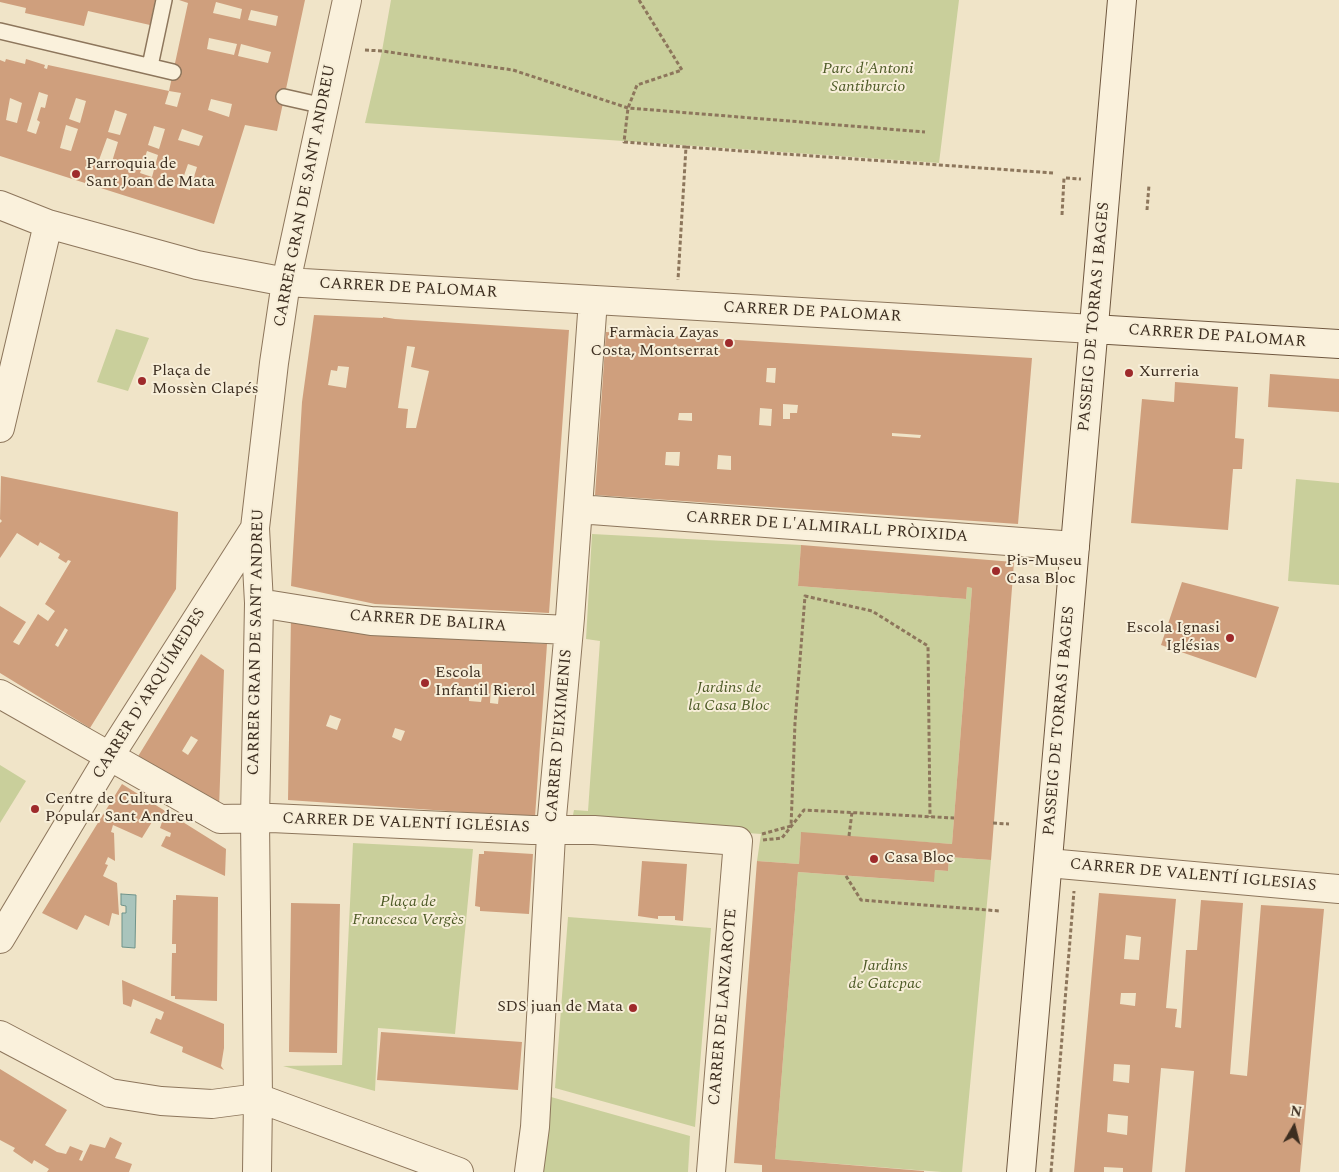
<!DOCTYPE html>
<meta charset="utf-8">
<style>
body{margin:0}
#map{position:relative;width:1339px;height:1172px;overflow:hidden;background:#f0e4c8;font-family:Spectral,serif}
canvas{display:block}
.north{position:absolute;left:1269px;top:1102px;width:50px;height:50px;-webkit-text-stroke:4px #f7eed8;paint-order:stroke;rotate:8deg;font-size:14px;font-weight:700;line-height:20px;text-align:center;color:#3d2e20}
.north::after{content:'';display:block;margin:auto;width:18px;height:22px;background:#3d2e20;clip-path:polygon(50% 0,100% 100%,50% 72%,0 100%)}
</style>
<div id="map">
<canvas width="1339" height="1172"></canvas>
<div class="north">N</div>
</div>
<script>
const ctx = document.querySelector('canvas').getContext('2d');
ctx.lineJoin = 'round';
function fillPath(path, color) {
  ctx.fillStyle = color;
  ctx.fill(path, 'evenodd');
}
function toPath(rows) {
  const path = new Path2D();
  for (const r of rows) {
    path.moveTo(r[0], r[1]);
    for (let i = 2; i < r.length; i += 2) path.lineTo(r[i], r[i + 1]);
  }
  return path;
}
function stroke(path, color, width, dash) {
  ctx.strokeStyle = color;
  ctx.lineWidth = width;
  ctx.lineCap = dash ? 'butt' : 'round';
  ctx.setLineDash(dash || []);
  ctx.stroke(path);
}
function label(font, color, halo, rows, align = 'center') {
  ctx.font = font + ' Spectral,serif';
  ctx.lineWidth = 4;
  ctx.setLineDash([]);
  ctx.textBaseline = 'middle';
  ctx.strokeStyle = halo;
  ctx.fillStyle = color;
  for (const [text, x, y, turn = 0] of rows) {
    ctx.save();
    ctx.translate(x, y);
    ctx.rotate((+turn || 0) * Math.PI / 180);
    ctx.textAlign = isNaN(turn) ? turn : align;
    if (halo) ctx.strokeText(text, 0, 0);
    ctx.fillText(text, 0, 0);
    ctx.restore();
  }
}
const green = toPath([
 [391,0,959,0,939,163,365,123,382,51],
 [116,329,149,338,128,391,97,382],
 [1296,479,1339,483,1339,585,1288,581],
 [592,534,801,545,798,586,966,599,967,587,972,588,952,844,801,833,799,864,757,861,761,834,572,820,574,810,588,811,600,641,586,639],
 [0,765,26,781,0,823],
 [353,843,473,849,455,1034,378,1028,375,1091,283,1066,342,1065],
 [949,857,991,860,962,1172,942,1172,775,1159,798,872,933,882,935,870,948,871],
 [568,917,711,928,695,1127,555,1088],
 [551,1097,690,1136,688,1172,541,1172]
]);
const water = toPath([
 [121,894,136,895,135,948,122,947,122,913,126,913,126,906,121,905,121,894]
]);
const building = toPath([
 [0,0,155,0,150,25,88,11,84,26,25,13,26,8,0,2],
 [179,0,305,0,277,131,245,125,214,224,0,156,0,60,5,62,6,59,25,64,26,59,45,65,44,68,47,69,48,65,169,91,165,104,177,107,181,93,169,91,188,3],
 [216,2,242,9,240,19,213,13],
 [251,10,278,16,276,26,248,20],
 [209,38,237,44,234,55,207,49],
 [241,44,271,52,268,63,238,56],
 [39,92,48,95,45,108,41,107,37,120,40,122,36,134,27,131],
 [10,98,22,103,17,123,6,120],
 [76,98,86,101,80,123,69,119],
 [211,99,232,104,229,117,208,110],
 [115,110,127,114,120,135,108,132],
 [66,125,78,129,71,151,60,148],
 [154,126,165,129,159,149,148,145],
 [182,129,203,136,199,146,178,140],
 [107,138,118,142,111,165,99,160],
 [147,151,158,155,152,177,140,173],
 [188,164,197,167,190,190,180,187],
 [314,315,383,318,383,317,395,319,569,330,549,613,375,604,291,586,302,402],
 [407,346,415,347,411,367,429,371,416,428,406,428,408,409,398,408],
 [338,366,349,367,346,388,328,385,331,370,337,371],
 [606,332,1032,358,1018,524,595,495],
 [767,368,776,368,775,383,766,382],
 [783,404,798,405,797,413,790,413,790,419,783,419],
 [760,408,772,409,771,426,759,425],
 [679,413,692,413,692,421,678,420],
 [892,433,921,435,920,438,892,436],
 [666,452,680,452,679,466,665,465],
 [718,455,731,456,731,470,717,469],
 [1270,374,1339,379,1339,412,1268,407],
 [1175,382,1238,387,1235,438,1244,439,1242,469,1233,469,1228,530,1131,523,1142,399,1174,402],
 [1,476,178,512,176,589,90,728,0,673,0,606,26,622,13,642,19,645,38,614,48,621,55,611,45,604,71,561,68,560,66,563,58,558,60,554,40,542,38,546,17,533,0,558,0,523,2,521,0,519],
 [65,628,68,630,58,647,55,645],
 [801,545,1014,562,991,860,949,857,948,871,935,870,934,882,798,872,775,1159,924,1171,924,1172,762,1172,762,1165,734,1163,757,861,799,864,801,832,952,844,972,588,967,587,966,599,798,586],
 [1182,582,1279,607,1256,678,1161,645],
 [291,616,369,633,547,644,535,817,288,800],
 [472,664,482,664,482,675,471,675],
 [491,685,500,686,498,704,490,703],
 [469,696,482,697,481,702,469,701],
 [330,715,341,719,337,730,326,726],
 [395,728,405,731,401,741,392,737],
 [201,654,224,670,219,808,137,758],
 [191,736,198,740,188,755,182,751],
 [122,784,226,849,225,876,161,846,166,836,170,837,171,833,160,828,162,822,155,817,142,838,113,825,111,832,114,833,115,861,108,857,105,864,108,865,103,876,117,883,119,915,112,913,109,926,85,915,77,930,42,913],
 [484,851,533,854,529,914,480,911,480,907,475,906,479,854,484,854],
 [642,861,687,864,683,921,675,920,675,916,658,916,658,919,638,916],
 [1099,893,1176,899,1166,1008,1177,1009,1175,1027,1181,1028,1186,950,1197,950,1201,900,1243,903,1230,1074,1247,1076,1261,905,1324,909,1300,1172,1185,1172,1194,1071,1161,1068,1152,1172,1123,1172,1123,1168,1104,1167,1104,1172,1074,1172],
 [1126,935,1141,937,1139,960,1124,959],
 [1121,993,1136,993,1135,1006,1120,1004],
 [1114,1064,1130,1065,1129,1083,1113,1081],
 [1108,1114,1128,1116,1127,1135,1107,1132],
 [176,895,218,897,217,1001,175,999,175,996,171,996,172,953,176,953,176,944,172,944,173,900,176,900],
 [291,903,340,904,337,1053,289,1052],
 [122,980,224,1024,224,1048,221,1066,224,1070,182,1052,183,1047,150,1033,156,1018,161,1020,164,1012,133,999,131,1007,123,1004],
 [381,1032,522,1042,518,1090,377,1080],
 [0,1069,67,1110,45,1145,57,1152,66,1154,70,1146,83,1151,79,1160,82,1161,90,1144,105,1148,110,1137,122,1143,115,1158,132,1164,129,1172,47,1172,49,1169,34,1160,32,1164,13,1151,15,1148,0,1140]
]);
const path = toPath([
 [639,0,682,70,637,85,628,108,624,142,686,147,678,280],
 [365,50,382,51,513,70,628,108,925,132],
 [686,147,1053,173],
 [1147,210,1149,185],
 [1062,215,1064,178,1081,179],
 [993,823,1009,824],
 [762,834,791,826,795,723,805,596,872,611,928,646,930,817],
 [849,836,852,812],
 [763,840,782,838,804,810,954,818],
 [846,876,861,900,1000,911],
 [1051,1172,1074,891]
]);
const lane = toPath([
 [0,31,173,72],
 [150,66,164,0],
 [284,97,324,106]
]);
const street = toPath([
 [0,205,48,224,197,265,286,282,1093,329],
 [0,428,48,224],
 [578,509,1075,546],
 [259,603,371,621,569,630],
 [0,694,220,819,271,818,532,830,594,830,738,841,711,1172],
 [1048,863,1339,889],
 [0,939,109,757,255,528],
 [0,1035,110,1093,161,1101,212,1104,258,1098,459,1172],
 [257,1172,258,1098,255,820,259,603,255,528,274,363,286,282,347,0],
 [529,1172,535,1127,552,817,570,618,593,300]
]);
const secondary = toPath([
 [1093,329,1339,344],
 [1021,1172,1122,0]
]);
const markers = [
 [76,174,5,"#9e2a2b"],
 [729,343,5,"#9e2a2b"],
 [1129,373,5,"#9e2a2b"],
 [142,381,5,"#9e2a2b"],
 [996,571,5,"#9e2a2b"],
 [1230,638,5,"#9e2a2b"],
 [425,683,5,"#9e2a2b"],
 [35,809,5,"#9e2a2b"],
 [874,859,5,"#9e2a2b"],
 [633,1008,5,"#9e2a2b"]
];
const parkNames = [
 ["Parc d'Antoni",868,70],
 ["Santiburcio",868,88],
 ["Jardins de",729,689],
 ["la Casa Bloc",729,707],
 ["Plaça de",408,903],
 ["Francesca Vergès",408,921],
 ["Jardins",885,967],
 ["de Gatcpac",885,985]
];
const poiNames = [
 ["Parroquia de",86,165],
 ["Sant Joan de Mata",86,183],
 ["Farmàcia Zayas",719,334,"right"],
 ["Costa, Montserrat",719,352,"right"],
 ["Plaça de",152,372],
 ["Mossèn Clapés",152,390],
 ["Xurreria",1139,373],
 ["Pis-Museu",1006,562],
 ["Casa Bloc",1006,580],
 ["Escola Ignasi",1220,629,"right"],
 ["Iglésias",1220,647,"right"],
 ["Escola",435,674],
 ["Infantil Rierol",435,692],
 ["Centre de Cultura",45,800],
 ["Popular Sant Andreu",45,818],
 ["Casa Bloc",884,859],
 ["SDS juan de Mata",623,1008,"right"]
];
const streetNames = [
 ["CARRER GRAN DE SANT ANDREU",306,196,-79],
 ["CARRER DE PALOMAR",408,289,3],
 ["CARRER DE PALOMAR",812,313,3],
 ["PASSEIG DE TORRAS I BAGES",1095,317,-85],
 ["CARRER DE PALOMAR",1217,337,4],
 ["CARRER DE L'ALMIRALL PRÒIXIDA",827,528,4],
 ["CARRER DE BALIRA",428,622,4],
 ["CARRER GRAN DE SANT ANDREU",257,642,-89],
 ["CARRER D'ARQUÍMEDES",150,694,-58],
 ["PASSEIG DE TORRAS I BAGES",1060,721,-85],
 ["CARRER D'EIXIMENIS",560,736,-85],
 ["CARRER DE VALENTÍ IGLÉSIAS",406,824,2],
 ["CARRER DE VALENTÍ IGLESIAS",1193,876,5],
 ["CARRER DE LANZAROTE",724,1007,-85]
];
fillPath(green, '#c9cf9b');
fillPath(water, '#a9c4bc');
stroke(water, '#6f938a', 1);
fillPath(building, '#cf9f7d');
stroke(lane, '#8d765c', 18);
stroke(street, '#8d765c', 30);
stroke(secondary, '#6f573f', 30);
stroke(path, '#8d765c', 3, [4, 2.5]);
stroke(lane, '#faf1dc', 15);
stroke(street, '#faf1dc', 28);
stroke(secondary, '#faf1dc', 28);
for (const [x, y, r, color] of markers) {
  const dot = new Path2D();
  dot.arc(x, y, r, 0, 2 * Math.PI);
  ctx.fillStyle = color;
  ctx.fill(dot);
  stroke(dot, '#f7eed8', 2);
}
label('italic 16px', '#4d5a26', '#f7eed8', parkNames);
label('16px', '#3d2e20', '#f7eed8', poiNames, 'left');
label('16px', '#3d2e20', '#f7eed8', streetNames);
</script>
